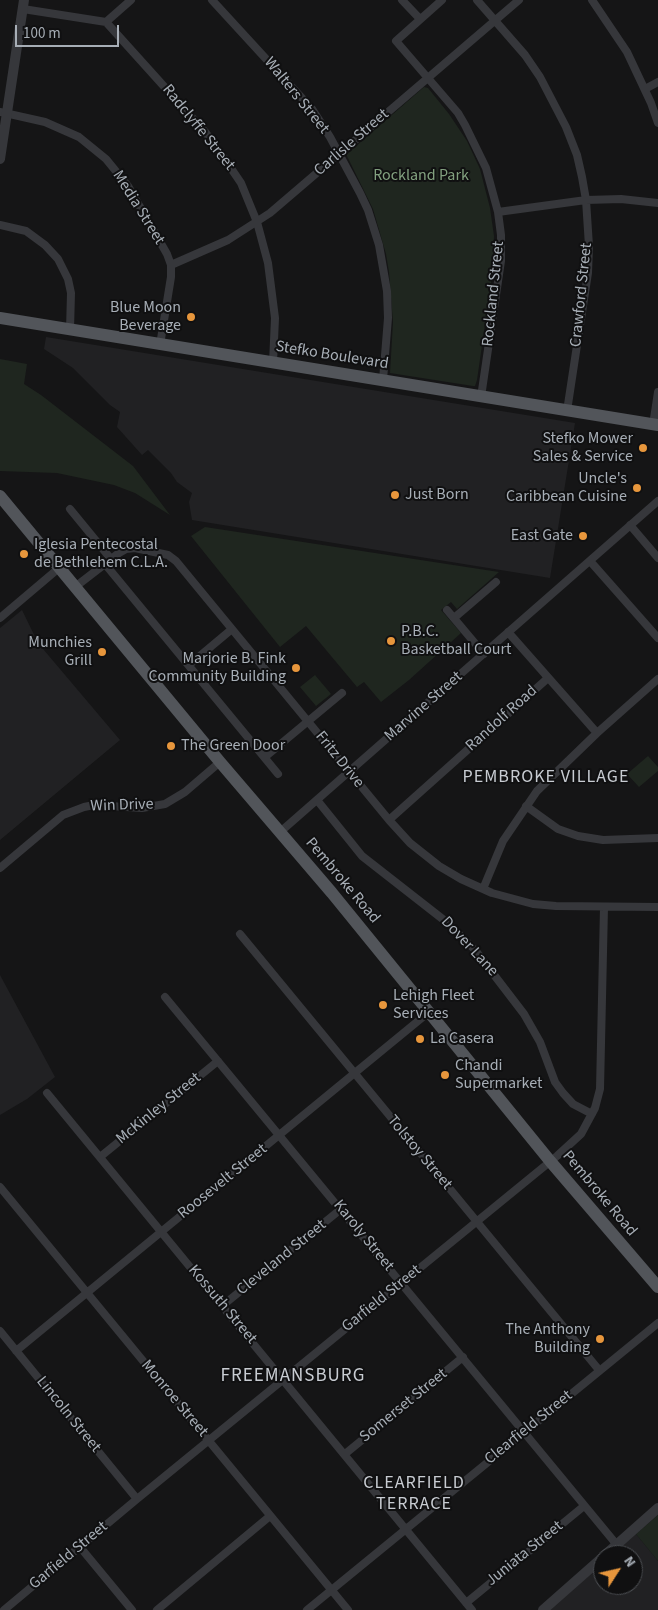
<!DOCTYPE html>
<style>
body{margin:0}
#map{position:relative;width:658px;height:1610px;overflow:hidden;background:#151516;font-family:"Source Sans 3",sans-serif}
canvas{display:block}
.north{position:absolute;left:593px;top:1545px;width:50px;height:50px;box-sizing:border-box;background:#101011;border:1px solid #4c4f53;border-radius:50%;rotate:55deg;font-size:14px;font-weight:700;line-height:20px;text-align:center;color:#a7aeb6}
.north::after{content:'';display:block;margin:auto;width:18px;height:22px;background:#e7963c;clip-path:polygon(50% 0,100% 100%,50% 72%,0 100%)}
.scale{position:absolute;left:15px;top:25px;width:104px;height:22px;box-sizing:border-box;border:2px solid #a7aeb6;border-top:0;padding-left:6px;font-size:15px;line-height:18px;white-space:nowrap;color:#a7aeb6;-webkit-text-stroke:4px #101011;paint-order:stroke}
</style>
<div id="map">
<canvas width="658" height="1610"></canvas>
<div class="north">N</div>
<div class="scale">100 m</div>
</div>
<script>
const ctx = document.querySelector('canvas').getContext('2d');
ctx.lineJoin = 'round';
function fillPath(path, color) {
  ctx.fillStyle = color;
  ctx.fill(path, 'evenodd');
}
function toPath(rows) {
  const path = new Path2D();
  for (const r of rows) {
    path.moveTo(r[0], r[1]);
    for (let i = 2; i < r.length; i += 2) path.lineTo(r[i], r[i + 1]);
  }
  return path;
}
function stroke(path, color, width, dash) {
  ctx.strokeStyle = color;
  ctx.lineWidth = width;
  ctx.lineCap = dash ? 'butt' : 'round';
  ctx.setLineDash(dash || []);
  ctx.stroke(path);
}
function label(font, color, halo, rows, align = 'center') {
  ctx.font = font + ' "Source Sans 3",sans-serif';
  ctx.lineWidth = 4;
  ctx.setLineDash([]);
  ctx.textBaseline = 'middle';
  ctx.strokeStyle = halo;
  ctx.fillStyle = color;
  for (const [text, x, y, turn = 0] of rows) {
    ctx.save();
    ctx.translate(x, y);
    ctx.rotate((+turn || 0) * Math.PI / 180);
    ctx.textAlign = isNaN(turn) ? turn : align;
    if (halo) ctx.strokeText(text, 0, 0);
    ctx.fillText(text, 0, 0);
    ctx.restore();
  }
}
const built = toPath([
 [46,337,575,423,550,578,192,520,189,502,192,493,177,482,171,473,148,450,142,455,117,427,120,412,110,405,73,368,44,349],
 [22,610,38,643,120,740,0,840,0,628],
 [0,975,55,1077,27,1099,0,1115],
 [636,1534,658,1561,658,1610,548,1610,603,1563,603,1585,633,1585,633,1555,612,1555]
]);
const green = toPath([
 [424,87,428,88,449,114,467,141,480,169,490,208,494,236,493,269,477,380,475,386,473,386,390,373,393,322,389,272,386,254,373,209,347,156,347,154],
 [0,359,27,364,24,384,41,395,133,466,170,515,135,493,114,485,57,473,0,471],
 [205,527,499,572,457,609,451,602,441,610,461,633,409,680,381,702,364,682,357,687,306,626,280,647,191,536],
 [315,675,331,694,316,706,300,687],
 [648,756,658,767,658,771,639,787,627,774],
 [658,1515,658,1561,636,1534]
]);
const minor = toPath([
 [212,0,312,109,330,137,360,193,368,210,379,245,387,291,388,318,383,380],
 [402,0,420,19],
 [442,0,396,41,458,113,465,125,486,168,498,212,501,235,501,261,481,397],
 [477,0,525,55,540,77,566,127,577,155,582,177,586,200,589,246,588,273,567,411],
 [592,0,627,52,651,103,658,123],
 [23,9,106,22,206,133,224,158,241,183,250,205,257,222,268,263,275,318,273,363],
 [106,22,131,0],
 [645,89,658,82],
 [0,112,45,122,79,137,106,159,128,186,167,254,171,265,171,277,160,345],
 [498,212,586,200,621,199,658,203],
 [0,225,26,231,45,245,58,259,68,279,71,293,70,330],
 [171,265,228,240,270,213,519,0],
 [653,425,658,392],
 [70,509,111,559],
 [630,525,658,558],
 [590,561,658,638],
 [105,564,278,774],
 [75,587,119,553,126,549,135,548,168,555,176,561,389,820,410,843,439,866,461,879,492,893,533,904,556,906,658,907],
 [447,610,484,654],
 [0,618,59,568],
 [454,618,496,582],
 [508,632,597,733],
 [189,665,232,629],
 [265,757,342,693],
 [317,800,362,856,449,924,475,950,524,1014,540,1042,555,1082,563,1093,573,1104,592,1114],
 [526,806,558,829,578,836,603,840,658,838],
 [389,820,548,678],
 [279,833,658,501],
 [0,868,63,815,84,807,94,805,142,808,165,804,185,792,220,762],
 [483,889,503,841,537,791,597,733,658,679],
 [240,934,599,1370],
 [165,997,617,1545],
 [47,1093,472,1610],
 [100,1157,218,1061],
 [0,1187,348,1610],
 [222,1306,341,1209],
 [0,1331,137,1499],
 [16,1351,429,1012],
 [345,1454,463,1357],
 [80,1547,132,1610],
 [466,1603,584,1506],
 [4,1610,137,1499,557,1156,581,1134,595,1108,600,1089,604,907],
 [157,1610,270,1516],
 [307,1610,658,1323]
]);
const tertiary = toPath([
 [0,159,24,0],
 [605,1555,658,1508],
 [543,1610,603,1557]
]);
const primary = toPath([
 [0,318,658,425],
 [0,496,220,762,332,893,550,1161,658,1287]
]);
const markers = [
 [191,317,5,"#e7963c"],
 [643,448,5,"#e7963c"],
 [637,488,5,"#e7963c"],
 [395,495,5,"#e7963c"],
 [583,536,5,"#e7963c"],
 [24,554,5,"#e7963c"],
 [391,641,5,"#e7963c"],
 [102,652,5,"#e7963c"],
 [296,668,5,"#e7963c"],
 [171,746,5,"#e7963c"],
 [383,1005,5,"#e7963c"],
 [420,1039,5,"#e7963c"],
 [445,1075,5,"#e7963c"],
 [600,1339,5,"#e7963c"]
];
const streetNames = [
 ["Walters Street",296,96,51],
 ["Radclyffe Street",198,128,51],
 ["Carlisle Street",352,143,-41],
 ["Media Street",138,208,58],
 ["Rockland Street",494,294,-84],
 ["Crawford Street",582,295,-84],
 ["Stefko Boulevard",332,356,9],
 ["Marvine Street",424,707,-41],
 ["Randolf Road",502,719,-42],
 ["Fritz Drive",339,760,51],
 ["Win Drive",122,806,-2],
 ["Pembroke Road",342,881,50],
 ["Dover Lane",469,947,47],
 ["McKinley Street",159,1109,-39],
 ["Tolstoy Street",419,1153,50],
 ["Roosevelt Street",223,1182,-39],
 ["Pembroke Road",599,1194,50],
 ["Karoly Street",363,1236,51],
 ["Cleveland Street",282,1258,-39],
 ["Garfield Street",382,1299,-39],
 ["Kossuth Street",222,1305,50],
 ["Monroe Street",174,1399,50],
 ["Somerset Street",404,1406,-39],
 ["Lincoln Street",68,1415,51],
 ["Clearfield Street",529,1428,-39],
 ["Juniata Street",525,1554,-39],
 ["Garfield Street",69,1556,-40]
];
const parkNames = [
 ["Rockland Park",421,176]
];
const poiNames = [
 ["Blue Moon",181,308],
 ["Beverage",181,326],
 ["Stefko Mower",633,439],
 ["Sales & Service",633,457],
 ["Uncle's",627,479],
 ["Caribbean Cuisine",627,497],
 ["Just Born",405,495,"left"],
 ["East Gate",573,536],
 ["Iglesia Pentecostal",34,545,"left"],
 ["de Bethlehem C.L.A.",34,563,"left"],
 ["P.B.C.",401,632,"left"],
 ["Basketball Court",401,650,"left"],
 ["Munchies",92,643],
 ["Grill",92,661],
 ["Marjorie B. Fink",286,659],
 ["Community Building",286,677],
 ["The Green Door",181,746,"left"],
 ["Lehigh Fleet",393,996,"left"],
 ["Services",393,1014,"left"],
 ["La Casera",430,1039,"left"],
 ["Chandi",455,1066,"left"],
 ["Supermarket",455,1084,"left"],
 ["The Anthony",590,1330],
 ["Building",590,1348]
];
const neighbourhoodNames = [
 ["PEMBROKE VILLAGE",546,778],
 ["CLEARFIELD",414,1484],
 ["TERRACE",414,1505]
];
const quarterNames = [
 ["FREEMANSBURG",293,1377]
];
fillPath(built, '#212123');
fillPath(green, '#1f261f');
stroke(minor, '#36373b', 8);
stroke(tertiary, '#36373b', 10);
stroke(primary, '#52555a', 12);
for (const [x, y, r, color] of markers) {
  const dot = new Path2D();
  dot.arc(x, y, r, 0, 2 * Math.PI);
  ctx.fillStyle = color;
  ctx.fill(dot);
  stroke(dot, '#101011', 2);
}
label('16px', '#a7aeb6', '#101011', streetNames);
label('16px', '#82a07f', '#101011', parkNames);
label('16px', '#a7aeb6', '#101011', poiNames, 'right');
ctx.letterSpacing = '1px';
label('18px', '#c8ccd2', '#101011', neighbourhoodNames);
ctx.letterSpacing = '0px';
ctx.letterSpacing = '1px';
label('19px', '#c8ccd2', '#101011', quarterNames);
ctx.letterSpacing = '0px';
</script>
